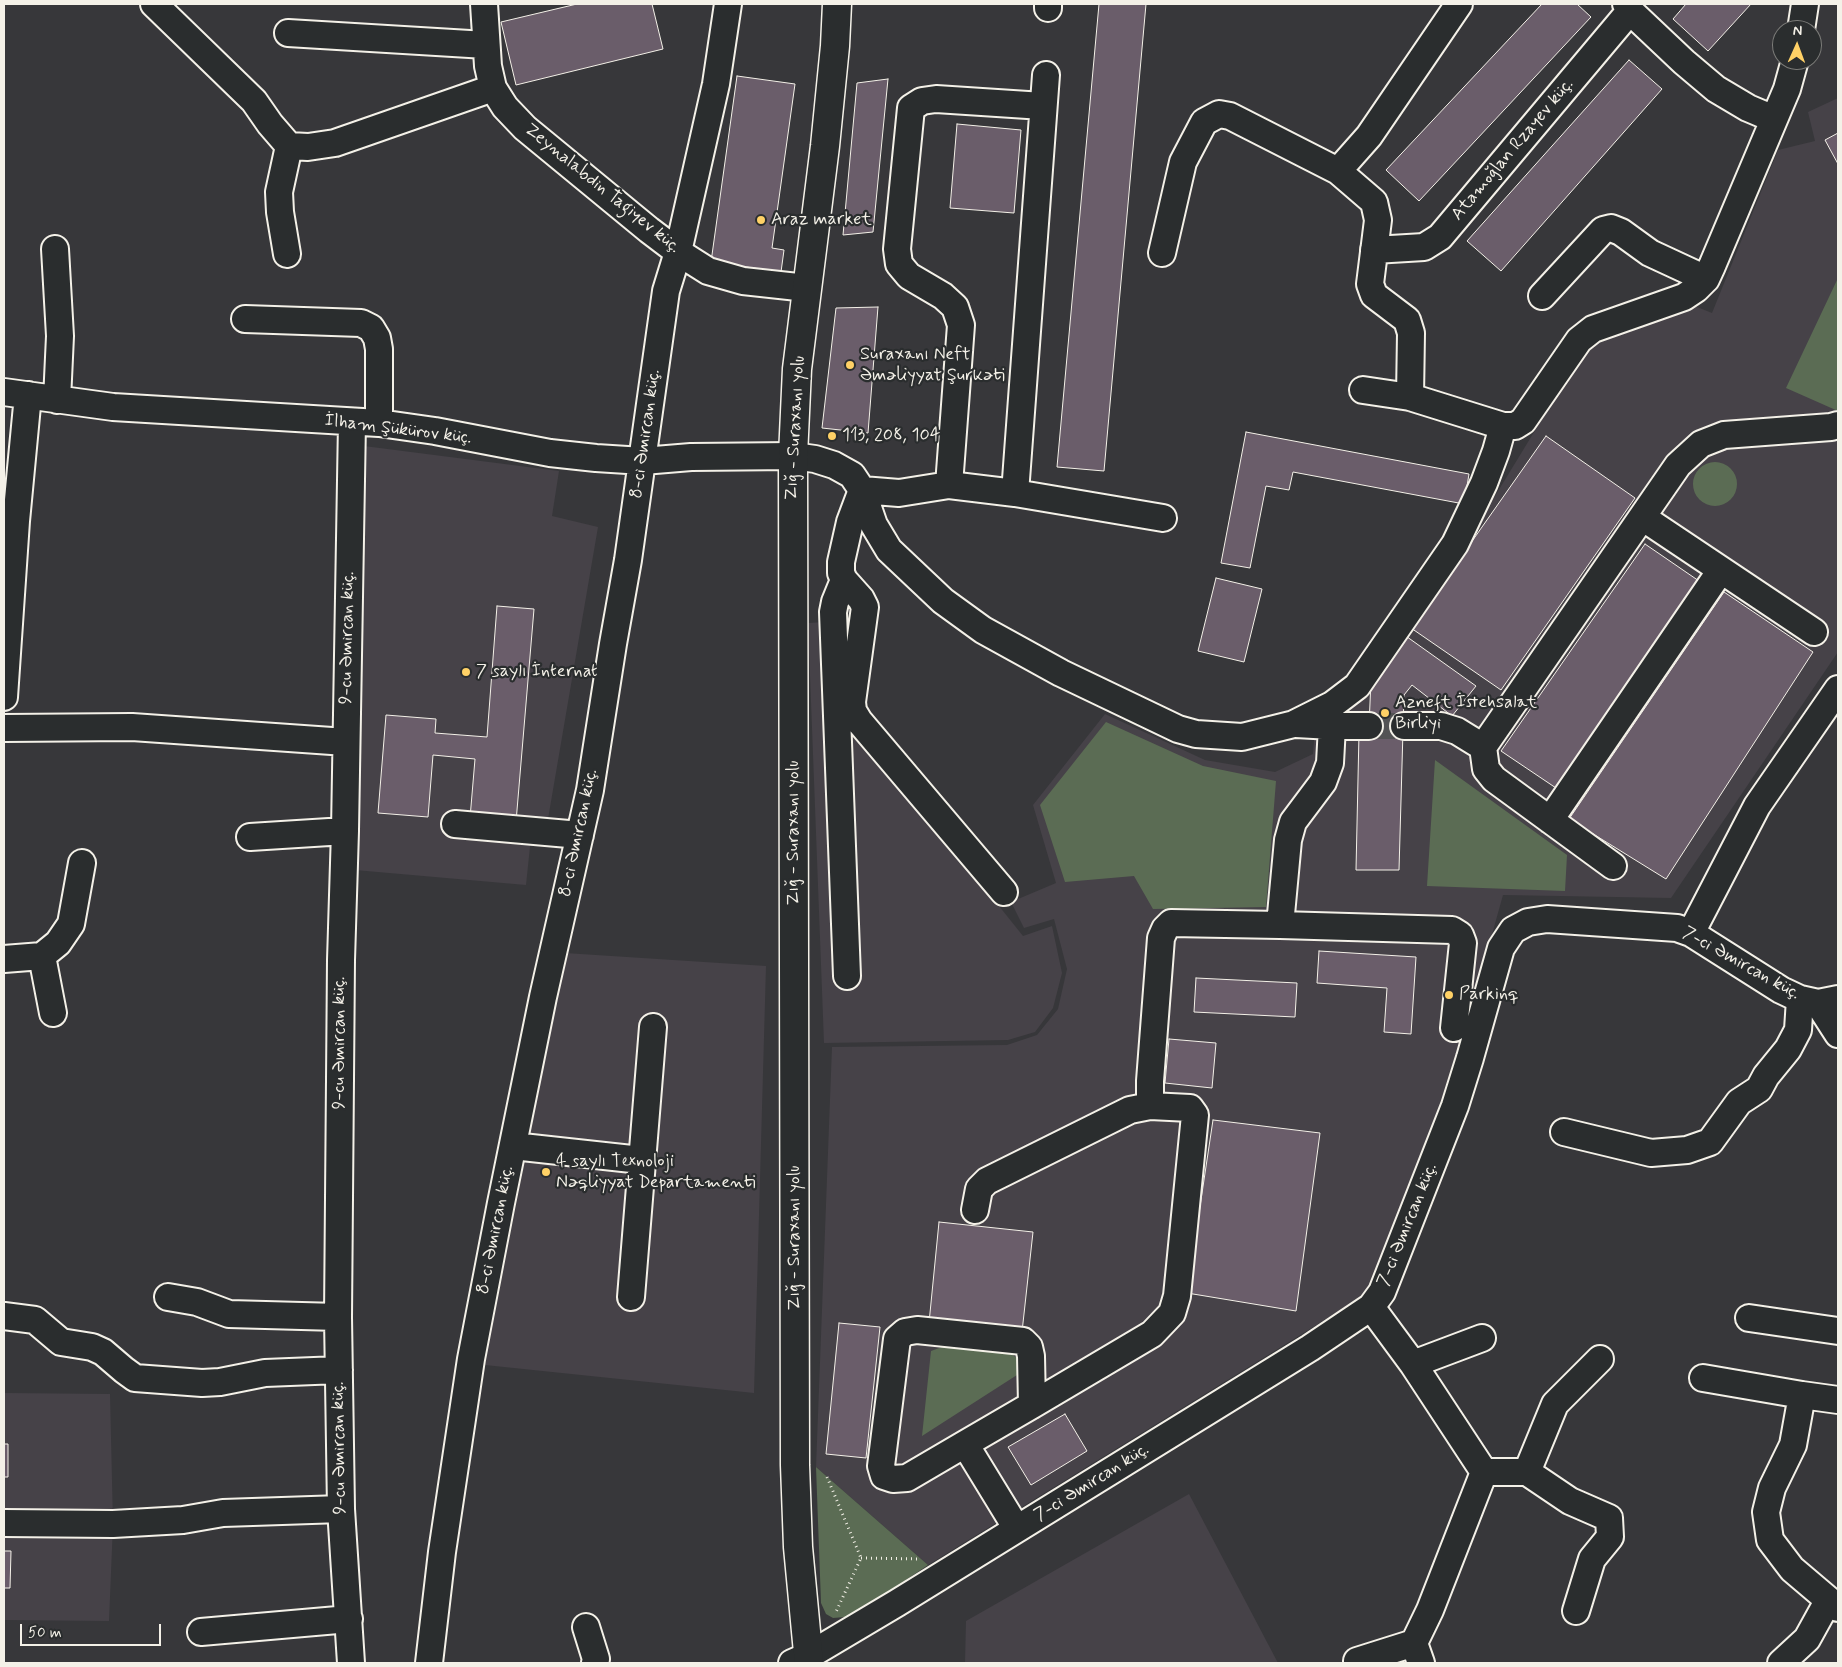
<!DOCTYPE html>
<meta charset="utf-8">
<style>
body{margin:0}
#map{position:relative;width:1842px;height:1667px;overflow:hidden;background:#37373a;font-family:Mynerve,sans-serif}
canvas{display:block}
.frame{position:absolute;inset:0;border:5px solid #f4f1e8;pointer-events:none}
.north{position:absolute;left:1772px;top:20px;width:50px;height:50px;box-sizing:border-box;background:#2a2d2e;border:1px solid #7b7b78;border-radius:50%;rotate:2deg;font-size:14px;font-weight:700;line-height:20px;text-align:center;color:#f4f1e8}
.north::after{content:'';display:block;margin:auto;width:18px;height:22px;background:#ffd166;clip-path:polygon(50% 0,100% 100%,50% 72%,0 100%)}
.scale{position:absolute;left:20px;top:1624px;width:141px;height:22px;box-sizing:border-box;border:2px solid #f4f1e8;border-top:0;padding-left:6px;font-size:15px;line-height:18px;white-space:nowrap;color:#f4f1e8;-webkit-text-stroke:4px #2a2d2e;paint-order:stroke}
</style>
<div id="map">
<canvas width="1842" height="1667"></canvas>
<div class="frame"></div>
<div class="north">N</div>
<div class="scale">50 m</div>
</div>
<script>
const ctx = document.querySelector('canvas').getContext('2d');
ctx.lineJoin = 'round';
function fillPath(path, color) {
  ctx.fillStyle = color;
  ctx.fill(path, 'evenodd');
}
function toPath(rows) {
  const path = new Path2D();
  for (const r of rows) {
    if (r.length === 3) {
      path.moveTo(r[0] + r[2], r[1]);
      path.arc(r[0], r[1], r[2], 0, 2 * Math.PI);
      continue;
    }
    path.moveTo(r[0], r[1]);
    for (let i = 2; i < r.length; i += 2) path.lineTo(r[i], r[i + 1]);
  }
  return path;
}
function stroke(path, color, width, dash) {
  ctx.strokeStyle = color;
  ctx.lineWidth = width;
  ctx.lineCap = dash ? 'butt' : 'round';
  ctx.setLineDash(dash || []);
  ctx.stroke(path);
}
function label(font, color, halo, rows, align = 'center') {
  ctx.font = font + ' Mynerve,sans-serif';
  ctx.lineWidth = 4.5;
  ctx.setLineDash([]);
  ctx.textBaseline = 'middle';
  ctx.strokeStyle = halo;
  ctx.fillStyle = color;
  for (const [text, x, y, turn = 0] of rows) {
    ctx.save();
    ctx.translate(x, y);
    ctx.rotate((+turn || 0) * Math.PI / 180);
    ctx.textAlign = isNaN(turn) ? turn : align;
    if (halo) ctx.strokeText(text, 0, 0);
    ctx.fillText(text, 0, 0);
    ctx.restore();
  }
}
const built = toPath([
 [1838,98,1838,652,1671,898,1503,895,1446,1099,1370,1292,928,1565,816,1467,832,1047,1007,1045,1037,1035,1058,1009,1067,969,1054,919,1024,928,1011,902,1056,883,1033,805,1105,714,1205,760,1275,772,1313,754,1316,719,1369,678,1492,501,1589,342,1692,305,1712,313,1778,150,1815,141,1808,112],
 [364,446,559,471,552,516,598,527,548,819,533,818,526,885,355,870],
 [856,620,843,711,1023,936,1052,926,1062,973,1053,1008,1035,1032,1008,1040,824,1043,808,623],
 [565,953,766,966,754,1393,485,1365],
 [4,1393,110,1394,113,1524,109,1621,4,1620],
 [1189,1494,1278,1663,965,1663,966,1621]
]);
const green = toPath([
 [1838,278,1838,411,1786,388],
 [1715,484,22],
 [1106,722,1203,766,1276,781,1266,907,1153,909,1134,876,1065,882,1040,805],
 [1435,760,1567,855,1565,891,1427,886],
 [942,1347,1007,1350,1019,1360,1017,1375,922,1436,931,1351],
 [816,1467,928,1565,860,1611,845,1617,833,1618,826,1614,821,1603]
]);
const building = toPath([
 [577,4,652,4,663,49,516,85,501,22,577,4],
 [1099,4,1146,4,1104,471,1057,467,1099,4],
 [1542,4,1577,4,1591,17,1419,201,1386,170,1542,4],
 [1686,4,1751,4,1708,51,1673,19,1686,4],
 [1629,60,1662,89,1501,271,1467,241,1629,60],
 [737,76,795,84,772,248,784,250,781,272,711,262,737,76],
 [888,79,873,232,843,235,857,83,888,79],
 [957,124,1021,130,1014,213,950,208,957,124],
 [1838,133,1838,164,1825,140,1838,133],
 [878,307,868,433,822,428,836,308,878,307],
 [1246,432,1469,474,1464,504,1293,472,1289,490,1266,486,1250,568,1221,563,1246,432],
 [1546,436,1635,498,1501,690,1411,628,1546,436],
 [1645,544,1699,581,1556,788,1501,751,1645,544],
 [1216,578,1262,589,1244,662,1198,651,1216,578],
 [1724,592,1813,652,1666,879,1569,819,1724,592],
 [497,606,534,609,516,822,470,818,475,759,433,755,428,817,378,813,386,715,436,719,435,733,487,737,497,606],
 [1403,634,1476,686,1452,716,1412,685,1404,695,1399,870,1356,870,1359,733,1369,726,1371,680,1403,634],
 [1319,951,1416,957,1411,1034,1384,1032,1387,988,1317,983,1319,951],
 [1196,978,1297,983,1295,1017,1194,1012,1196,978],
 [1169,1039,1216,1043,1212,1088,1165,1083,1169,1039],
 [1213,1120,1320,1133,1296,1311,1187,1293,1213,1120],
 [939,1222,1033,1232,1022,1332,929,1323,939,1222],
 [839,1323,880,1327,866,1458,826,1454,839,1323],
 [1065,1414,1087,1451,1031,1485,1008,1447,1065,1414],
 [4,1444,8,1444,8,1477,4,1477,4,1444],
 [4,1551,11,1551,10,1588,4,1588,4,1551]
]);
const minorTunnel = toPath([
 [1369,726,1404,726]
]);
const path = toPath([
 [827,1477,861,1558,835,1614],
 [861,1558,921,1559]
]);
const minor = toPath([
 [154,4,254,101,270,124,289,146],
 [484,4,488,66,493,88,505,107,525,128,649,230,678,252,708,271,743,281,807,288],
 [1048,4,1048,8],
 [1626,4,1630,11,1684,62,1716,89,1748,108,1774,119],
 [1801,30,1805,4],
 [288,33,486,45],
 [1338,171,1369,136,1459,4],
 [55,249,60,336,57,400],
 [1374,250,1424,247,1440,237,1630,11],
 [1162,253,1183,162,1204,122,1219,114,1230,116,1338,171,1374,202,1378,220,1370,284,1374,295,1407,320,1411,333,1410,397],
 [287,254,280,212,279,192,289,146,308,147,335,143,493,88],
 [1542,296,1603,230,1611,228,1621,232,1650,253,1706,279],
 [245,319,361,323,371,328,377,338,379,349,379,423],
 [1363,390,1410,397,1503,426,1515,426,1523,421,1579,340,1593,329,1684,297,1696,289,1706,279,1712,266,1787,89,1795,60],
 [4,392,113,407,379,423,435,431,550,453,596,458,643,461,691,457,793,456,815,459,834,465,852,475,862,490,874,525,889,550,943,601,983,630,1061,673,1178,729,1196,734,1242,737,1294,724,1332,705,1357,686,1455,544,1484,483,1496,451,1503,426],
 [949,485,961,325,955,307,943,296,909,276,899,264,897,249,911,108,922,101,936,99,1043,106],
 [1015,493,1046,75],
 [1642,517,1814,632],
 [844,580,835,602,833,612,847,976],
 [4,697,16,521,28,395],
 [1332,726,1369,726],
 [1404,726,1441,726,1457,731,1483,747,1678,465,1701,444,1724,435,1831,427,1838,425],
 [4,728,132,727,346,742],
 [1483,747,1486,769,1494,779,1613,866],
 [1550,820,1721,570],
 [455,824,580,835],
 [250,837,345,831],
 [1004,892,859,721,853,711,852,702,865,607,861,599,844,580,841,573,841,562,850,522,862,490,899,493,949,485,1015,493,1163,518],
 [1280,925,1288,840,1293,822,1323,782,1330,763,1332,726,1296,724],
 [1691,933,1757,806,1838,689],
 [42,956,53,1013],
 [4,959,42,956,58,943,71,924,82,863],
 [1818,1003,1838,1034],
 [1150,1106,1150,1081,1161,938,1165,929,1171,923,1280,925,1452,930,1460,935,1463,943,1454,1028],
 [1564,1132,1651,1153,1687,1150,1710,1142,1739,1102,1759,1089,1766,1076,1788,1049,1798,1030,1800,999],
 [513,1146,641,1160],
 [975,1210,979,1189,987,1181,1130,1110,1150,1106,1190,1108,1195,1115,1177,1296,1172,1313,1152,1334,1032,1405,965,1444,907,1478,893,1479,884,1476,881,1466,897,1339,905,1332,917,1330,1023,1341,1029,1347,1031,1356,1032,1405],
 [168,1297,197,1302,229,1314,338,1317],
 [631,1297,653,1027],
 [1371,1307,1413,1364,1484,1472,1527,1472,1570,1501,1609,1518,1610,1537,1592,1559,1576,1611],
 [4,1316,35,1320,61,1342,92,1347,103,1352,124,1370,135,1378,202,1383,220,1382,265,1373,339,1370],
 [1749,1318,1838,1331],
 [1413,1364,1482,1338],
 [1703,1378,1802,1395],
 [1838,1400,1802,1395,1793,1445,1772,1488,1766,1512,1770,1540,1792,1569,1838,1608],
 [965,1444,1017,1529],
 [1527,1472,1555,1404,1600,1359],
 [4,1523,113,1524,183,1520,223,1513,341,1509],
 [586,1627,596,1659,595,1663],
 [201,1632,349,1619],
 [1357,1661,1414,1643],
 [351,1663,341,1509,338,1317,341,960,345,831,352,422],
 [429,1663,442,1552,471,1359,501,1203,543,997,590,790,613,644,628,560,666,291,678,252,716,84,728,4],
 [792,1663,808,1656,897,1603,1310,1348,1371,1307,1382,1292,1455,1106,1470,1058,1501,948,1513,930,1528,922,1547,919,1677,928,1691,933,1781,990,1800,999,1818,1003,1838,999],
 [1421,1663,1414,1643,1430,1610,1484,1472],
 [1781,1663,1807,1639,1828,1601]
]);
const major = toPath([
 [809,1663,798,1547,795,1465,793,456,797,369,825,146,835,46,837,4]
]);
const markers = [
 [761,220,5,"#ffd166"],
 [850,365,5,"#ffd166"],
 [832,436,5,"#ffd166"],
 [466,672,5,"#ffd166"],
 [1385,713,5,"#ffd166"],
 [1449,995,5,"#ffd166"],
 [546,1172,5,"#ffd166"]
];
const streetNames = [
 ["Atamoğlan Rzayev küç.",1513,150,-50],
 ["Zeynalabdin Tagiyev küç.",602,189,39],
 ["Zığ - Suraxanı yolu",796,428,-87],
 ["İlham Şükürov küç.",398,430,7],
 ["8-ci Əmircan küç.",646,434,-82],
 ["9-cu Əmircan küç.",348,638,-89],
 ["8-ci Əmircan küç.",579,833,-78],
 ["Zığ - Suraxanı yolu",794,833,-90],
 ["7-ci Əmircan küç.",1741,964,29],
 ["9-cu Əmircan küç.",340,1043,-90],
 ["7-ci Əmircan küç.",1408,1225,-68],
 ["8-ci Əmircan küç.",496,1230,-79],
 ["Zığ - Suraxanı yolu",795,1238,-90],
 ["9-cu Əmircan küç.",340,1448,-91],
 ["7-ci Əmircan küç.",1092,1483,-32]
];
const poiNames = [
 ["Araz market",771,220],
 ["Suraxanı Neft",860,355],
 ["Əməliyyat Şurkəti",860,376],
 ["113, 208, 104",842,436],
 ["7 saylı İnternat",476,672],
 ["Azneft İstehsalat",1395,703],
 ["Birliyi",1395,724],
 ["Parkinq",1459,995],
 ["4 saylı Texnoloji",556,1162],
 ["Nəqliyyat Departamenti",556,1183]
];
fillPath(built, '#464248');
fillPath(green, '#5b6c54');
fillPath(building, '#6a5d6a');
stroke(building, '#f4f1e8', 1);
stroke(minorTunnel, '#535354', 26, [26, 13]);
stroke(minor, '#f4f1e8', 30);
stroke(major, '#f4f1e8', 31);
stroke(path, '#f4f1e8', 3, [1, 4]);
stroke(minor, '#2a2d2e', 26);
stroke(major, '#2a2d2e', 28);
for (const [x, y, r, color] of markers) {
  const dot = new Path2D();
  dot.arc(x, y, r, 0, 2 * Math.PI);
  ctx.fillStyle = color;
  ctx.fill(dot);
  stroke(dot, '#2a2d2e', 2);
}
label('18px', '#f4f1e8', '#2a2d2e', streetNames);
label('18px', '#f4f1e8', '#2a2d2e', poiNames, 'left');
</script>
